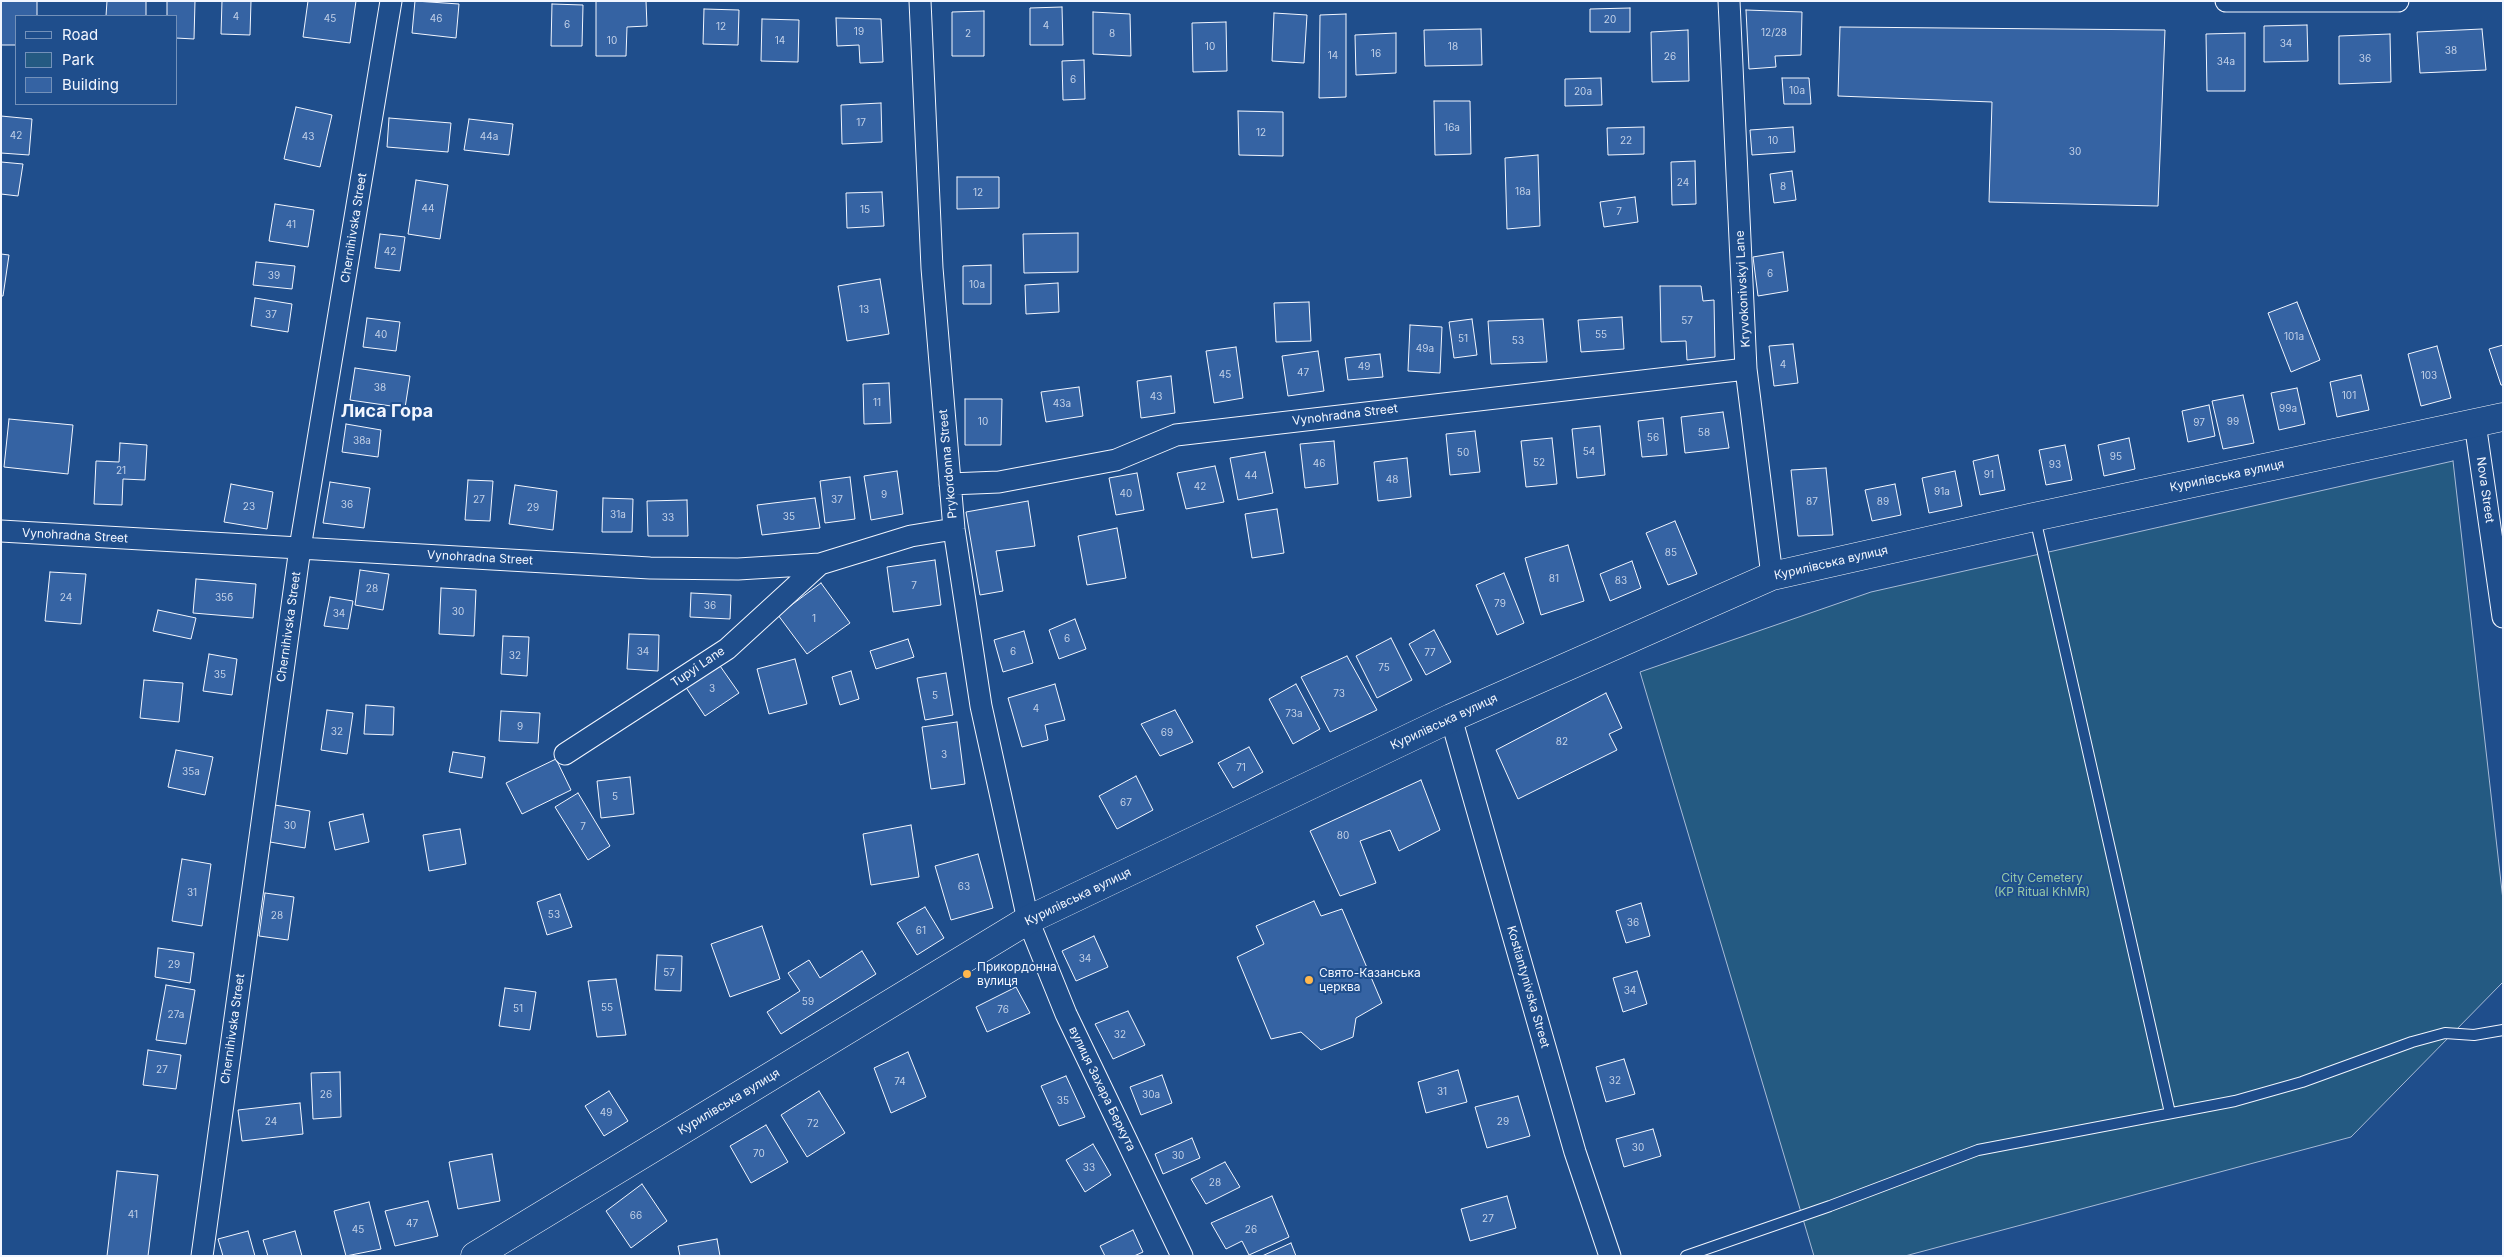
<!DOCTYPE html>
<meta charset="utf-8">
<style>
body{margin:0}
#map{position:relative;width:2504px;height:1257px;overflow:hidden;background:#1f4e8c;font-family:Inter,sans-serif}
canvas{display:block}
.frame{position:absolute;inset:0;border:2px solid #f2f6ff;pointer-events:none}
.legend{position:absolute;left:15px;top:15px;width:162px;height:90px;box-sizing:border-box;background:#1f4e8c;border:1px solid #7391ba;margin:0;padding:6px 9px;list-style:none;font-size:15px;color:#f2f6ff}
.legend li{display:flex;align-items:center;gap:10px;height:25px}
.legend b{width:25px;border:1px solid #7391ba}
</style>
<div id="map">
<canvas width="2504" height="1257"></canvas>
<div class="frame"></div>
<ul class="legend">
<li><b style="height:6px;background:#1f4e8c"></b>Road</li>
<li><b style="height:14px;background:#245a82"></b>Park</li>
<li><b style="height:14px;background:#3563a3"></b>Building</li>
</ul>
</div>
<script>
const ctx = document.querySelector('canvas').getContext('2d');
ctx.lineJoin = 'round';
function fillPath(path, color) {
  ctx.fillStyle = color;
  ctx.fill(path, 'evenodd');
}
function toPath(rows) {
  const path = new Path2D();
  for (const r of rows) {
    path.moveTo(r[0], r[1]);
    for (let i = 2; i < r.length; i += 2) path.lineTo(r[i], r[i + 1]);
  }
  return path;
}
function stroke(path, color, width, dash) {
  ctx.strokeStyle = color;
  ctx.lineWidth = width;
  ctx.lineCap = dash ? 'butt' : 'round';
  ctx.setLineDash(dash || []);
  ctx.stroke(path);
}
function label(font, color, halo, rows, align = 'center') {
  ctx.font = font + ' Inter,sans-serif';
  ctx.lineWidth = 4;
  ctx.setLineDash([]);
  ctx.textBaseline = 'middle';
  ctx.strokeStyle = halo;
  ctx.fillStyle = color;
  for (const [text, x, y, turn = 0] of rows) {
    ctx.save();
    ctx.translate(x, y);
    ctx.rotate((+turn || 0) * Math.PI / 180);
    ctx.textAlign = isNaN(turn) ? turn : align;
    if (halo) ctx.strokeText(text, 0, 0);
    ctx.fillText(text, 0, 0);
    ctx.restore();
  }
}
const green = toPath([
 [2453,461,2503,900,2503,982,2351,1137,1905,1256,1814,1256,1640,672,1871,592,2453,461]
]);
const building = toPath([
 [1,1,37,1,37,16,16,16,16,45,1,45,1,1],
 [107,1,146,1,146,16,106,16,107,1],
 [167,1,195,1,194,39,176,38,176,16,167,16,167,1],
 [222,1,251,1,250,35,221,34,222,1],
 [308,1,356,1,350,43,303,37,308,1],
 [415,1,459,4,456,38,412,33,415,1],
 [596,1,646,1,647,26,627,27,626,56,596,56,596,1],
 [552,4,583,5,582,46,551,46,552,4],
 [1062,7,1063,45,1030,45,1030,8,1062,7],
 [1630,8,1630,32,1590,32,1590,9,1630,8],
 [704,9,739,10,738,45,703,44,704,9],
 [1746,10,1802,12,1801,55,1775,56,1776,67,1749,69,1746,10],
 [984,11,984,56,952,56,952,12,984,11],
 [1093,12,1130,14,1131,56,1093,54,1093,12],
 [1274,13,1307,15,1304,63,1272,61,1274,13],
 [1346,14,1346,97,1319,98,1320,15,1346,14],
 [836,18,881,19,883,62,860,63,859,45,837,46,836,18],
 [762,19,799,20,798,62,761,61,762,19],
 [1226,22,1227,71,1193,72,1192,23,1226,22],
 [2307,25,2308,61,2264,62,2264,26,2307,25],
 [1840,27,2165,30,2158,206,1989,202,1992,102,1838,96,1840,27],
 [1481,29,1482,65,1425,66,1424,30,1481,29],
 [2482,29,2486,70,2420,73,2417,32,2482,29],
 [1688,30,1689,81,1652,82,1651,32,1688,30],
 [1396,33,1396,73,1356,75,1355,35,1396,33],
 [2245,33,2245,91,2207,91,2206,34,2245,33],
 [2390,34,2391,82,2339,84,2339,36,2390,34],
 [1084,60,1085,99,1063,100,1062,61,1084,60],
 [1601,78,1602,105,1565,106,1565,79,1601,78],
 [1782,78,1809,78,1811,104,1784,104,1782,78],
 [1434,101,1470,101,1471,154,1435,155,1434,101],
 [881,103,882,142,842,144,841,105,881,103],
 [296,107,332,115,320,167,284,159,296,107],
 [1238,111,1283,112,1283,156,1239,155,1238,111],
 [1,116,32,119,29,155,1,153,1,116],
 [389,118,451,123,448,152,387,147,389,118],
 [469,119,513,124,509,155,464,150,469,119],
 [1644,127,1644,154,1608,155,1607,128,1644,127],
 [1793,127,1795,152,1752,155,1750,130,1793,127],
 [1538,155,1540,226,1507,229,1505,158,1538,155],
 [1695,161,1696,204,1672,205,1671,162,1695,161],
 [1,162,23,164,18,196,1,194,1,162],
 [1792,171,1796,200,1774,203,1770,174,1792,171],
 [957,177,999,177,999,208,957,209,957,177],
 [416,180,448,185,440,239,408,234,416,180],
 [882,192,884,226,847,228,846,193,882,192],
 [1635,197,1638,222,1604,227,1600,202,1635,197],
 [275,204,314,210,308,247,269,241,275,204],
 [1078,233,1078,272,1024,273,1023,234,1078,233],
 [380,234,405,237,400,271,375,268,380,234],
 [1783,252,1788,291,1758,296,1753,257,1783,252],
 [1,254,9,255,3,296,1,296,1,254],
 [256,262,295,266,292,289,253,285,256,262],
 [991,265,991,304,963,304,963,266,991,265],
 [880,279,889,334,847,341,838,286,880,279],
 [1058,283,1059,312,1026,314,1025,285,1058,283],
 [1660,286,1701,286,1703,301,1714,300,1715,357,1687,360,1686,341,1661,342,1660,286],
 [255,298,292,304,288,332,251,326,255,298],
 [1309,302,1311,341,1276,342,1274,303,1309,302],
 [2297,302,2320,360,2291,372,2268,313,2297,302],
 [1622,317,1624,349,1581,352,1578,320,1622,317],
 [367,318,400,322,396,351,363,347,367,318],
 [1472,319,1477,355,1454,358,1449,322,1472,319],
 [1543,319,1547,362,1491,364,1488,321,1543,319],
 [1410,325,1442,327,1440,373,1408,371,1410,325],
 [1793,344,1798,383,1774,386,1769,346,1793,344],
 [2503,345,2503,385,2501,385,2489,349,2503,345],
 [2437,346,2451,398,2421,406,2408,354,2437,346],
 [1236,347,1243,398,1214,403,1206,351,1236,347],
 [1318,351,1324,391,1288,396,1282,356,1318,351],
 [1380,354,1383,377,1348,380,1345,358,1380,354],
 [355,368,410,376,405,408,350,400,355,368],
 [2361,375,2369,410,2337,417,2330,382,2361,375],
 [1171,376,1175,413,1141,418,1137,381,1171,376],
 [889,383,891,423,864,424,863,384,889,383],
 [1079,387,1083,416,1046,422,1041,392,1079,387],
 [2297,388,2305,424,2279,430,2271,393,2297,388],
 [2243,395,2254,443,2223,449,2212,401,2243,395],
 [965,399,1002,399,1001,445,965,445,965,399],
 [2209,405,2215,436,2188,442,2182,411,2209,405],
 [1723,412,1729,448,1685,453,1681,417,1723,412],
 [1663,418,1667,455,1642,457,1638,421,1663,418],
 [9,419,73,425,68,474,4,467,9,419],
 [346,424,381,430,378,457,342,452,346,424],
 [1600,426,1605,475,1577,478,1572,429,1600,426],
 [1475,431,1480,472,1450,475,1446,434,1475,431],
 [1552,438,1557,484,1526,487,1521,441,1552,438],
 [2129,438,2135,469,2104,476,2098,445,2129,438],
 [1334,441,1338,484,1305,488,1300,444,1334,441],
 [120,443,147,445,145,480,123,479,122,505,94,504,96,461,119,462,120,443],
 [2065,445,2072,480,2046,485,2039,450,2065,445],
 [1265,452,1273,493,1238,500,1230,458,1265,452],
 [1998,455,2005,490,1980,495,1973,461,1998,455],
 [1407,458,1411,497,1378,501,1374,462,1407,458],
 [1215,466,1224,502,1186,509,1177,473,1215,466],
 [1826,468,1833,535,1798,536,1791,470,1826,468],
 [897,471,903,514,871,520,864,476,897,471],
 [1955,471,1962,506,1929,513,1922,478,1955,471],
 [1137,473,1144,510,1116,515,1109,478,1137,473],
 [850,477,855,519,825,523,820,481,850,477],
 [468,480,493,481,490,521,465,520,468,480],
 [330,482,370,488,364,528,323,523,330,482],
 [231,484,273,492,267,529,224,522,231,484],
 [1895,484,1901,515,1872,521,1865,490,1895,484],
 [515,485,557,491,553,530,509,524,515,485],
 [603,498,633,499,632,532,602,532,603,498],
 [815,498,820,528,762,535,757,505,815,498],
 [687,500,688,536,648,536,647,501,687,500],
 [1028,501,1035,546,996,551,1003,591,980,595,966,512,1028,501],
 [1277,509,1284,553,1252,558,1245,514,1277,509],
 [1675,521,1697,574,1668,585,1646,533,1675,521],
 [1117,528,1126,578,1087,585,1078,536,1117,528],
 [1568,545,1584,601,1541,615,1525,558,1568,545],
 [935,560,941,605,893,612,887,567,935,560],
 [1632,561,1641,588,1610,601,1600,574,1632,561],
 [360,570,389,574,383,610,355,605,360,570],
 [50,572,86,574,81,624,45,621,50,572],
 [1504,573,1524,623,1497,635,1476,585,1504,573],
 [196,579,256,584,253,618,193,613,196,579],
 [821,583,850,623,807,654,778,615,821,583],
 [441,588,476,590,474,636,439,634,441,588],
 [691,593,731,595,730,619,690,617,691,593],
 [330,597,353,601,348,629,324,626,330,597],
 [158,610,196,618,191,639,153,631,158,610],
 [1075,619,1086,649,1059,659,1049,630,1075,619],
 [1434,630,1451,662,1426,675,1409,644,1434,630],
 [1024,631,1033,663,1003,672,994,640,1024,631],
 [629,634,659,635,658,671,627,669,629,634],
 [503,636,529,637,527,676,501,674,503,636],
 [1391,638,1412,680,1377,698,1356,656,1391,638],
 [908,639,914,657,876,669,870,651,908,639],
 [209,654,237,659,232,695,203,691,209,654],
 [1347,656,1377,710,1330,732,1301,677,1347,656],
 [795,659,807,704,769,714,757,669,795,659],
 [718,663,739,693,705,716,685,686,718,663],
 [851,671,859,699,840,705,832,677,851,671],
 [946,673,953,715,925,720,917,678,946,673],
 [144,680,183,683,179,722,140,718,144,680],
 [1055,684,1065,720,1045,725,1048,740,1022,747,1008,698,1055,684],
 [1296,684,1320,729,1293,744,1269,699,1296,684],
 [1606,693,1622,728,1609,734,1617,750,1518,799,1496,750,1606,693],
 [366,705,394,707,393,735,364,734,366,705],
 [327,710,353,713,347,754,321,750,327,710],
 [1175,710,1193,742,1160,756,1141,724,1175,710],
 [501,711,540,713,538,743,499,741,501,711],
 [957,722,965,784,931,789,922,727,957,722],
 [1249,747,1263,772,1233,788,1218,763,1249,747],
 [176,750,213,757,205,795,168,787,176,750],
 [453,752,485,757,482,778,449,772,453,752],
 [556,759,571,790,522,814,506,783,556,759],
 [1136,776,1153,810,1117,829,1099,796,1136,776],
 [630,777,634,814,601,818,597,781,630,777],
 [1421,780,1440,830,1399,851,1390,830,1360,841,1376,883,1340,896,1310,831,1421,780],
 [578,793,610,846,588,860,555,807,578,793],
 [275,805,310,811,305,848,270,842,275,805],
 [363,814,369,842,335,850,329,822,363,814],
 [911,825,919,877,871,885,863,834,911,825],
 [460,829,466,864,429,871,423,835,460,829],
 [978,854,993,908,951,920,935,866,978,854],
 [182,859,211,864,202,926,172,921,182,859],
 [265,893,294,897,288,940,259,936,265,893],
 [560,894,572,927,547,935,537,902,560,894],
 [1314,901,1321,916,1342,909,1382,1003,1356,1018,1353,1037,1321,1050,1301,1032,1271,1039,1237,957,1264,944,1256,926,1314,901],
 [1641,903,1650,936,1626,943,1616,911,1641,903],
 [925,907,944,938,917,955,897,923,925,907],
 [762,926,780,979,730,997,711,944,762,926],
 [1094,936,1108,967,1076,981,1062,951,1094,936],
 [158,948,194,953,190,983,155,977,158,948],
 [862,951,876,974,781,1034,767,1012,800,991,788,973,809,960,820,978,862,951],
 [657,955,682,956,681,991,655,990,657,955],
 [1637,971,1647,1004,1623,1012,1613,978,1637,971],
 [616,979,626,1035,597,1037,588,981,616,979],
 [166,985,195,990,186,1044,156,1040,166,985],
 [1016,987,1030,1013,987,1032,976,1007,1016,987],
 [505,988,536,992,530,1030,499,1026,505,988],
 [1128,1011,1145,1045,1113,1059,1095,1024,1128,1011],
 [148,1050,181,1055,176,1089,143,1085,148,1050],
 [908,1052,926,1097,891,1113,874,1068,908,1052],
 [1624,1059,1635,1094,1606,1102,1596,1067,1624,1059],
 [1458,1070,1467,1102,1426,1113,1418,1082,1458,1070],
 [340,1072,341,1117,313,1119,311,1073,340,1072],
 [1162,1075,1172,1103,1141,1115,1130,1087,1162,1075],
 [1066,1076,1085,1117,1059,1126,1041,1086,1066,1076],
 [609,1091,628,1121,604,1136,585,1106,609,1091],
 [819,1091,845,1133,807,1157,781,1115,819,1091],
 [1518,1096,1530,1136,1487,1148,1475,1107,1518,1096],
 [300,1103,303,1134,242,1141,238,1110,300,1103],
 [766,1125,788,1162,751,1183,730,1146,766,1125],
 [1653,1129,1661,1156,1624,1167,1616,1139,1653,1129],
 [1192,1138,1200,1158,1163,1174,1155,1154,1192,1138],
 [1093,1144,1111,1175,1085,1192,1066,1160,1093,1144],
 [492,1154,500,1201,458,1209,449,1162,492,1154],
 [1225,1162,1240,1187,1206,1204,1191,1179,1225,1162],
 [117,1171,158,1175,148,1256,107,1256,117,1171],
 [642,1184,667,1221,631,1248,606,1211,642,1184],
 [1272,1196,1289,1237,1249,1255,1242,1241,1226,1249,1211,1223,1272,1196],
 [1507,1196,1516,1228,1470,1241,1461,1209,1507,1196],
 [428,1201,438,1236,395,1246,385,1211,428,1201],
 [369,1202,381,1249,346,1256,334,1211,369,1202],
 [1133,1230,1143,1252,1134,1256,1105,1256,1100,1246,1133,1230],
 [248,1231,255,1256,223,1256,218,1239,248,1231],
 [295,1231,302,1256,268,1256,263,1240,295,1231],
 [717,1239,720,1256,680,1256,678,1246,717,1239],
 [1291,1243,1296,1256,1262,1256,1291,1243]
]);
const service = toPath([
 [2035,518,2170,1113],
 [1686,1256,1830,1206,1978,1150,2235,1101,2302,1082,2412,1042,2445,1033,2474,1035,2503,1030]
]);
const minor = toPath([
 [920,1,932,268,954,529,981,706,1028,920,1066,1014,1182,1256],
 [1729,1,1746,369,1772,576],
 [2226,1,2398,1],
 [2475,423,2503,617],
 [950,484,999,482,1116,460,1176,435,1746,369],
 [1,531,650,568,738,569,820,564,911,536,954,529],
 [1451,718,1575,1152,1610,1256],
 [565,754,727,649,820,564],
 [202,1256,300,548,391,1]
]);
const secondary = toPath([
 [475,1256,1028,920,1451,718,1772,576,2034,517,2503,417]
]);
const markers = [
 [967,974,5,"#ffb74d"],
 [1309,980,5,"#ffb74d"]
];
const numberNames = [
 ["4",236,17],
 ["45",330,19],
 ["46",436,19],
 ["20",1610,20],
 ["6",567,25],
 ["4",1046,26],
 ["12",721,27],
 ["19",859,32],
 ["12/28",1774,33],
 ["2",968,34],
 ["8",1112,34],
 ["10",612,41],
 ["14",780,41],
 ["34",2286,44],
 ["10",1210,47],
 ["18",1453,47],
 ["38",2451,51],
 ["16",1376,54],
 ["14",1333,56],
 ["26",1670,57],
 ["36",2365,59],
 ["34а",2226,62],
 ["6",1073,80],
 ["10а",1797,91],
 ["20а",1583,92],
 ["17",861,123],
 ["16а",1452,128],
 ["12",1261,133],
 ["42",16,136],
 ["43",308,137],
 ["44а",489,137],
 ["22",1626,141],
 ["10",1773,141],
 ["30",2075,152],
 ["24",1683,183],
 ["8",1783,187],
 ["18а",1523,192],
 ["12",978,193],
 ["44",428,209],
 ["15",865,210],
 ["7",1619,212],
 ["41",291,225],
 ["42",390,252],
 ["6",1770,274],
 ["39",274,276],
 ["10а",977,285],
 ["13",864,310],
 ["37",271,315],
 ["57",1687,321],
 ["40",381,335],
 ["55",1601,335],
 ["101а",2294,337],
 ["51",1463,339],
 ["53",1518,341],
 ["49а",1425,349],
 ["4",1783,365],
 ["49",1364,367],
 ["47",1303,373],
 ["45",1225,375],
 ["103",2429,376],
 ["38",380,388],
 ["101",2349,396],
 ["43",1156,397],
 ["11",877,403],
 ["43а",1062,404],
 ["99а",2288,409],
 ["10",983,422],
 ["99",2233,422],
 ["97",2199,423],
 ["58",1704,433],
 ["56",1653,438],
 ["38а",362,441],
 ["54",1589,452],
 ["50",1463,453],
 ["95",2116,457],
 ["52",1539,463],
 ["46",1319,464],
 ["93",2055,465],
 ["21",121,471],
 ["91",1989,475],
 ["44",1251,476],
 ["48",1392,480],
 ["42",1200,487],
 ["91а",1942,492],
 ["40",1126,494],
 ["9",884,495],
 ["27",479,500],
 ["37",837,500],
 ["87",1812,502],
 ["89",1883,502],
 ["36",347,505],
 ["23",249,507],
 ["29",533,508],
 ["31а",618,515],
 ["35",789,517],
 ["33",668,518],
 ["85",1671,553],
 ["81",1554,579],
 ["83",1621,581],
 ["7",914,586],
 ["28",372,589],
 ["24",66,598],
 ["35б",224,598],
 ["79",1500,604],
 ["36",710,606],
 ["30",458,612],
 ["34",339,614],
 ["1",814,619],
 ["6",1067,639],
 ["34",643,652],
 ["6",1013,652],
 ["77",1430,653],
 ["32",515,656],
 ["75",1384,668],
 ["35",220,675],
 ["3",712,689],
 ["73",1339,694],
 ["5",935,696],
 ["4",1036,709],
 ["73а",1294,714],
 ["9",520,727],
 ["32",337,732],
 ["69",1167,733],
 ["82",1562,742],
 ["3",944,755],
 ["71",1241,768],
 ["35а",191,772],
 ["5",615,797],
 ["67",1126,803],
 ["30",290,826],
 ["7",583,827],
 ["80",1343,836],
 ["63",964,887],
 ["31",192,893],
 ["53",554,915],
 ["28",277,916],
 ["36",1633,923],
 ["61",921,931],
 ["34",1085,959],
 ["29",174,965],
 ["57",669,973],
 ["34",1630,991],
 ["59",808,1002],
 ["55",607,1008],
 ["51",518,1009],
 ["76",1003,1010],
 ["27а",176,1015],
 ["32",1120,1035],
 ["27",162,1070],
 ["32",1615,1081],
 ["74",900,1082],
 ["31",1442,1092],
 ["26",326,1095],
 ["30а",1151,1095],
 ["35",1063,1101],
 ["49",606,1113],
 ["24",271,1122],
 ["29",1503,1122],
 ["72",813,1124],
 ["30",1638,1148],
 ["70",759,1154],
 ["30",1178,1156],
 ["33",1089,1168],
 ["28",1215,1183],
 ["41",133,1215],
 ["66",636,1216],
 ["27",1488,1219],
 ["47",412,1224],
 ["45",358,1230],
 ["26",1251,1230]
];
const streetNames = [
 ["Chernihivska Street",354,228,-81],
 ["Kryvokonivskyi Lane",1743,289,-93],
 ["Vynohradna Street",1345,415,-7],
 ["Prykordonna Street",948,464,-95],
 ["Курилівська вулиця",2227,476,-12],
 ["Nova Street",2485,490,82],
 ["Vynohradna Street",75,536,3],
 ["Vynohradna Street",480,558,3],
 ["Курилівська вулиця",1831,563,-13],
 ["Chernihivska Street",289,627,-82],
 ["Tupyi Lane",698,667,-34],
 ["Курилівська вулиця",1444,722,-25],
 ["Курилівська вулиця",1078,897,-26],
 ["Kostiantynivska Street",1528,987,74],
 ["Chernihivska Street",233,1029,-82],
 ["вулиця Захара Беркута",1102,1089,64],
 ["Курилівська вулиця",729,1102,-31]
];
const parkNames = [
 ["City Cemetery",2042,878],
 ["(KP Ritual KhMR)",2042,892]
];
const poiNames = [
 ["Прикордонна",977,967],
 ["вулиця",977,981],
 ["Свято-Казанська",1319,973],
 ["церква",1319,987]
];
const districtNames = [
 ["Лиса Гора",387,412]
];
fillPath(green, '#245a82');
stroke(green, '#a8bbd7', 1);
fillPath(building, '#3563a3');
stroke(building, '#f2f6ff', 1);
stroke(service, '#f2f6ff', 12);
stroke(minor, '#f2f6ff', 23);
stroke(secondary, '#f2f6ff', 29);
stroke(service, '#1f4e8c', 10);
stroke(minor, '#1f4e8c', 21);
stroke(secondary, '#1f4e8c', 28);
for (const [x, y, r, color] of markers) {
  const dot = new Path2D();
  dot.arc(x, y, r, 0, 2 * Math.PI);
  ctx.fillStyle = color;
  ctx.fill(dot);
  stroke(dot, '#1f4e8c', 2);
}
label('10px', '#c3d1e8', null, numberNames);
label('12px', '#f2f6ff', '#1f4e8c', streetNames);
label('12px', '#97c8a6', '#1f4e8c', parkNames);
label('12px', '#f2f6ff', '#1f4e8c', poiNames, 'left');
label('bold 18px', '#f2f6ff', '#1f4e8c', districtNames);
</script>
